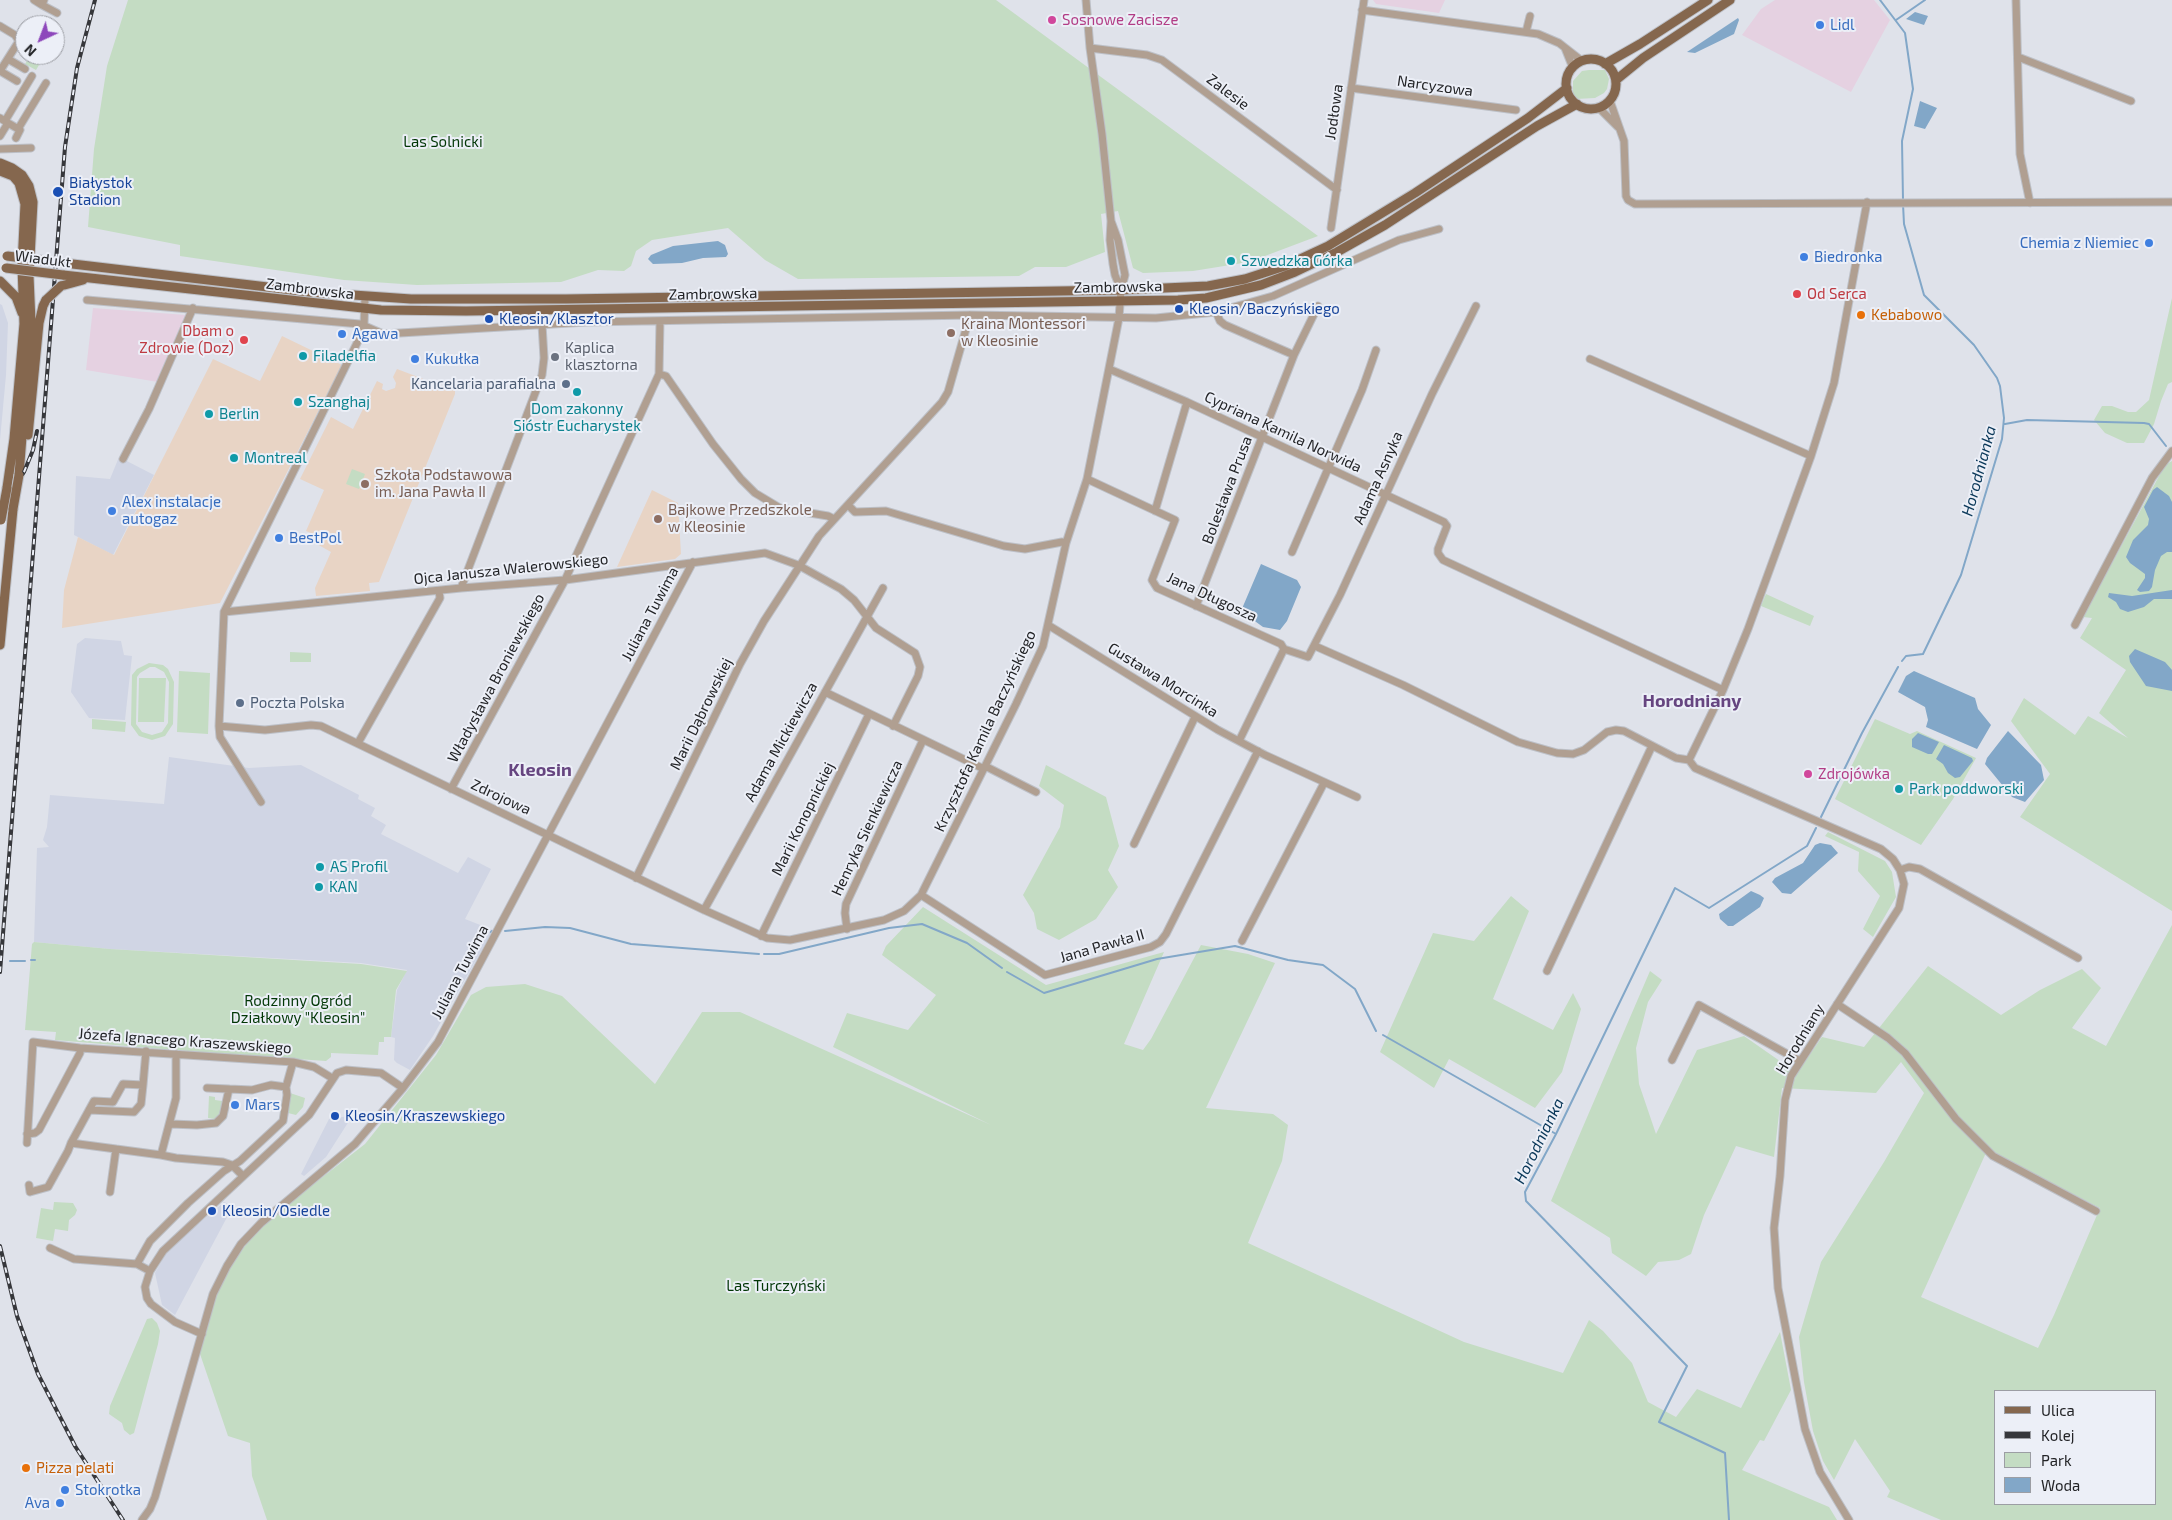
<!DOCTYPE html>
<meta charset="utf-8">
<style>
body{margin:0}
#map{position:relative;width:2172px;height:1520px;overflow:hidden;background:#dfe2ea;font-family:"Exo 2",sans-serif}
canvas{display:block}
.legend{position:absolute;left:1994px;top:1390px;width:162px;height:115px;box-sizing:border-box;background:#eceff7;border:1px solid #9c9ea4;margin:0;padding:6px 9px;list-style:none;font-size:15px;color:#232427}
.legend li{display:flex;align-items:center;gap:10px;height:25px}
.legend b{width:25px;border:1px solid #9c9ea4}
.north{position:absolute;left:15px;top:15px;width:50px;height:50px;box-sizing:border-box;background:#eceff7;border:1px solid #9c9ea4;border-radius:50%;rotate:223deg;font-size:14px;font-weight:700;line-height:20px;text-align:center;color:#232427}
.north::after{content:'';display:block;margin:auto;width:18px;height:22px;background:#8d47bb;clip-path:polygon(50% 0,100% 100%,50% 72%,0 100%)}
</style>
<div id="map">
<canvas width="2172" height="1520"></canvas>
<ul class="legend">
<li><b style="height:6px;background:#85674e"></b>Ulica</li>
<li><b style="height:6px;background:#36373b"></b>Kolej</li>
<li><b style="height:14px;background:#c4dcc3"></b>Park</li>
<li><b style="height:14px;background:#82a7c8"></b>Woda</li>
</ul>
<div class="north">N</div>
</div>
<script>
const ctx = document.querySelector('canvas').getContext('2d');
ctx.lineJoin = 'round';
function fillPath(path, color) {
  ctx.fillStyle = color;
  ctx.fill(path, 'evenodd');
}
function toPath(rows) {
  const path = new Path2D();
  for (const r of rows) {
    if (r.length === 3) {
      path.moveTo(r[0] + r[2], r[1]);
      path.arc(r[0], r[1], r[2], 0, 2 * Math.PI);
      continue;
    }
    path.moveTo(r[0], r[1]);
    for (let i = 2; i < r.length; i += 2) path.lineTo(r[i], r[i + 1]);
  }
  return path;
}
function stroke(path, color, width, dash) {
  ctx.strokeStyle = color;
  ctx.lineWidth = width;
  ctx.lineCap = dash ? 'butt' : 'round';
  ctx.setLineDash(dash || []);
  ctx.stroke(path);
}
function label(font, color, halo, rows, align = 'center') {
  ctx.font = font + ' "Exo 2",sans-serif';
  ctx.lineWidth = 4;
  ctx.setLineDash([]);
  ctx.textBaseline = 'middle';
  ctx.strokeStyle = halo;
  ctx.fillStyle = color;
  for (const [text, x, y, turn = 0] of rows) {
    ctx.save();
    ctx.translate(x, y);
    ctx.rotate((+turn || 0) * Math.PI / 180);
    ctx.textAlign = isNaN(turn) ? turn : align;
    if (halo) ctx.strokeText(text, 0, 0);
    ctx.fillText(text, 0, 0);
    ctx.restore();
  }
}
const commercial = toPath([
 [1373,0,1445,0,1439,13,1376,4],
 [1775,0,1874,0,1890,20,1851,92,1742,35,1761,9],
 [93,308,186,315,158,382,86,370]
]);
const built = toPath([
 [0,304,2,305,8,323,6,375,0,440],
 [119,457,154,475,113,555,74,535,76,476,110,479],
 [85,638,121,641,124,655,132,656,125,720,89,718,71,692,77,644],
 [169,757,249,768,301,765,359,795,358,799,375,808,371,816,386,825,381,834,458,873,468,857,491,869,465,919,493,930,433,1036,410,1070,397,1063,394,1060,395,1038,391,1037,397,990,407,970,361,963,110,949,34,942,37,848,49,847,43,840,47,827,50,795,164,804],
 [349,1116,351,1118,326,1157,304,1176,301,1174,329,1119],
 [224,1202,233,1206,175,1315,162,1305,155,1273,168,1250]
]);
const education = toPath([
 [282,336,342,365,220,603,62,628,64,590,78,537,114,555,213,359,260,381],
 [397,369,455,391,455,394,379,582,369,583,370,591,316,596,315,588,331,552,308,539,311,533,306,531,324,490,300,479,331,417,353,429,377,381,383,384,382,389,386,391,395,388,396,383,393,377],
 [652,490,678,503,681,554,675,559,617,567]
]);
const green = toPath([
 [128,0,996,0,1318,236,1249,262,1193,271,1143,273,1133,268,1118,211,1101,214,1105,252,1066,267,1035,267,1019,276,798,279,765,260,728,228,652,240,636,251,631,266,624,271,598,270,561,282,417,285,344,280,180,256,180,245,88,227,94,149,107,66],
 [31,55,45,55,36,70,25,64],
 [1589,70,1605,70,1609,79,1607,89,1604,93,1595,98,1576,99,1573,93,1573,81,1582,71],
 [2172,298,2172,382,2168,384,2161,401,2154,424,2144,443,2127,443,2105,433,2094,420,2102,406,2112,406,2128,412,2136,412,2149,400],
 [2172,461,2172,911,2020,817,2050,774,2011,721,2024,698,2075,735,2088,716,2128,738,2099,713,2126,670,2080,638,2092,618,2083,617,2165,465],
 [352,469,365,474,359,489,346,484],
 [1766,594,1814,616,1810,626,1761,606],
 [290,652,311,653,311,662,290,662],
 [149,663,163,665,168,669,174,682,173,724,165,736,152,740,139,736,131,725,132,675,137,669],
 [150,667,155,667,164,672,169,682,168,723,162,732,152,735,142,732,136,724,137,677,140,673],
 [179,671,210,673,208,734,177,732],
 [139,678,166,678,164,722,138,722],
 [92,719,126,722,125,732,92,729],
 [1875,719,1910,734,1917,731,1976,758,1953,799,1921,845,1835,799],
 [1046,765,1106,797,1119,846,1108,870,1118,887,1096,919,1059,940,1037,929,1034,913,1023,895,1060,827,1064,805,1039,786],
 [1828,832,1885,861,1892,872,1896,897,1873,937,1863,929,1880,896,1858,871,1859,852,1825,836],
 [1511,896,1529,911,1493,999,1553,1030,1573,993,1581,1009,1562,1072,1535,1108,1449,1059,1434,1088,1380,1052,1433,933,1474,941],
 [923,907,1046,985,1164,952,1124,1044,1143,1050,1151,1039,1201,945,1248,954,1275,963,1206,1108,1273,1114,1288,1125,1282,1161,1248,1243,1464,1342,1563,1373,1589,1320,1603,1331,1632,1363,1648,1402,1676,1417,1697,1389,1741,1408,1780,1332,1791,1390,1764,1441,1760,1440,1742,1470,1829,1507,1837,1520,267,1520,252,1476,250,1443,228,1436,199,1351,215,1299,228,1270,252,1236,270,1218,365,1144,436,1055,471,995,486,987,525,984,562,996,655,1084,702,1012,740,1012,991,1125,833,1047,847,1013,908,1030,936,995,882,955,886,946],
 [2172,925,2172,1520,1941,1520,1887,1497,1890,1491,1855,1439,1834,1480,1823,1461,1813,1431,1804,1382,1799,1337,1821,1262,1884,1162,1924,1093,1901,1062,1876,1093,1782,1088,1774,1157,1736,1146,1704,1215,1691,1254,1679,1260,1658,1262,1646,1276,1612,1253,1610,1238,1551,1201,1650,971,1662,980,1648,1002,1636,1048,1639,1084,1656,1134,1697,1050,1744,1036,1797,1073,1822,1037,1864,1047,1928,966,2001,1015,2040,990,2082,969,2101,988,2072,1028,2106,1046],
 [1990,1151,2100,1208,2054,1315,2038,1348,1921,1297,1985,1155],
 [1996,1391,2156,1391,2156,1504,1996,1504],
 [34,942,110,949,361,964,407,971,396,990,391,1037,384,1037,384,1042,379,1042,378,1055,331,1053,331,1057,326,1061,211,1053,55,1040,56,1032,25,1030,32,944],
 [290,1093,305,1098,303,1107,296,1115,288,1113],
 [209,1096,215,1097,215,1100,222,1101,220,1115,215,1119,208,1118],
 [54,1202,73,1203,77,1210,75,1215,69,1220,68,1231,55,1229,53,1241,36,1238,41,1208,53,1210],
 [152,1318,157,1323,160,1331,158,1344,134,1433,130,1435,124,1430,122,1423,109,1414,110,1406,147,1319]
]);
const water = toPath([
 [1915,12,1928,16,1924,25,1906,19],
 [1738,18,1739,20,1734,34,1695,53,1687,52],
 [1920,101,1937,108,1925,129,1914,126],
 [718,241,725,245,728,254,726,257,703,258,682,263,653,264,648,259,651,255,673,246],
 [2157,487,2169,496,2172,502,2172,552,2167,552,2161,556,2155,570,2152,587,2149,591,2140,592,2137,590,2145,578,2145,574,2130,563,2126,557,2133,540,2148,525,2149,519,2144,507,2153,490],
 [1261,564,1297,580,1301,587,1287,621,1280,630,1263,627,1241,611],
 [2172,590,2172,599,2154,599,2144,607,2128,612,2120,609,2116,602,2108,597,2109,593,2132,596],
 [2135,649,2165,662,2172,670,2172,691,2146,686,2130,662,2129,656],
 [1914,671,1975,698,1978,709,1991,725,1977,749,1926,727,1928,720,1925,707,1898,692,1906,676],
 [2008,731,2041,765,2044,780,2025,802,2012,797,1985,764,1987,758],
 [1918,733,1939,742,1932,754,1928,754,1912,747,1912,739],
 [1944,745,1972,758,1973,761,1960,777,1955,778,1948,773,1943,764,1936,759],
 [1820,843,1831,845,1838,853,1791,894,1782,893,1772,882,1775,878,1803,863,1815,845],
 [1751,891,1760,895,1764,898,1760,907,1733,926,1728,926,1720,919,1719,914]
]);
const stream = toPath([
 [1880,0,1905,33,1913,89,1902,141,1903,200],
 [1896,20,1925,0],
 [2005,424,2027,420,2144,423,2149,424,2166,446],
 [1902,661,1906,656,1923,654,1961,575,2002,439,2004,418,2000,386,1997,378,1974,345,1924,295,1904,224,1903,204],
 [1821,817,1862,733,1898,667],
 [505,931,545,927,570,928,631,944,759,954],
 [491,932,492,931],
 [764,954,779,954,889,928,922,924,967,943,1002,968],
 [31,960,35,960],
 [10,961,25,961],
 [1007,972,1044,993,1157,959,1235,946,1288,960,1323,965,1355,989,1376,1031],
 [1383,1035,1556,1134],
 [1729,1520,1725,1453,1659,1422,1687,1366,1526,1201,1525,1192,1556,1134,1675,888,1709,908,1807,846,1816,828]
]);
const minor = toPath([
 [34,0,42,5,44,0],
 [1086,0,1090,48,1102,134,1111,221,1110,240,1113,264,1115,275,1121,290],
 [2016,0,2020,154,2030,203],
 [42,5,57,13],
 [1362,10,1538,34,1559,43,1582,61],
 [0,26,15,35,19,41,0,71],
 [1526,32,1530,16],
 [1090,48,1147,55,1162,60,1337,190],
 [1565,48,1573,68],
 [2018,57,2131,101],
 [8,59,25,69],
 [0,71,17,81],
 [1351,88,1516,110],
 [1610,101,1624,141,1626,196,1628,200,1635,204,2172,202],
 [1599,108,1618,127],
 [0,118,8,123,0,136],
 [5,121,32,76],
 [8,123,20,130,16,138],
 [18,129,46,83],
 [0,149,31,148],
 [1331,228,1364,0],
 [365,297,364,326,362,333,224,612,219,726,265,730,311,725,321,726,704,910,767,938,790,940,884,920,904,911,921,895,1016,704,1043,646,1066,543,1087,479,1119,318,1121,290,1125,275,1118,240,1111,221],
 [87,300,360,324,383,334,587,322,970,315,1156,318,1216,312,1273,296,1399,240,1439,229],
 [1216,312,1220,321,1225,325,1294,355],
 [660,321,659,374,666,376,713,444,741,479,755,493,780,508,828,516,834,519],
 [1590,359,1811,456],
 [1109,369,1187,402,1444,522,1447,526,1438,549,1438,553,1443,560,1723,690],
 [123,459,149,409,193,308],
 [1087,479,1175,520,1152,580,1157,588,1281,644,1284,649,1308,657,1340,595,1432,394,1476,306],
 [848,505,855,512,886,511,1004,546,1025,549,1062,542,1066,543],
 [1155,511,1187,402],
 [1292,552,1362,390,1376,350],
 [461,588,542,375,544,358,542,324],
 [1196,606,1294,355,1318,306],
 [224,612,461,588,565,580,765,553,798,565,841,589,854,600,876,628,915,653,920,667,918,676,893,726],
 [1048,625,1218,730,1265,755,1357,797],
 [2075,625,2152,478,2172,451],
 [1315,646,1403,685,1518,742,1557,753,1573,754,1584,750,1607,732,1616,730,1624,731,1676,758,1689,760],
 [825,692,984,769],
 [219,726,220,737,261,802],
 [1239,741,1284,649],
 [358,743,440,598,439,591],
 [985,766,1036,792],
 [451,789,565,580,659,374],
 [1134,844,1195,717],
 [1900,870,1909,867,1920,869,2078,958],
 [636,878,740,664,764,621,819,536,942,402,948,392,970,315],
 [921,895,1045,975,1151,947,1160,942,1166,934,1258,751],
 [704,910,883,588],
 [847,929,845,913,846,904,923,740],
 [761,936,869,714],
 [1242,941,1324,783],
 [1547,971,1652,746],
 [1837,1004,1888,1038,1905,1053,1956,1119,1993,1156,2096,1211],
 [1672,1060,1699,1005,1800,1061],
 [207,1088,229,1089],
 [89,1110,134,1112,141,1104,143,1085],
 [170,1124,197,1125,216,1123,223,1116,229,1089,252,1090,271,1085,286,1087],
 [27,1134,35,1133,39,1130,80,1053,80,1048],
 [27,1143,33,1042,80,1048,293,1062,314,1067,332,1078],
 [71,1143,94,1101,113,1102,123,1084,143,1085,146,1051],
 [161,1155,176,1158,223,1162,232,1165,243,1176],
 [29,1185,30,1192,48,1187,68,1151,71,1143,161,1155,176,1098,176,1054],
 [110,1192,116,1149],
 [50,1248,74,1259,137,1264],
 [150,1271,137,1264,150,1241,188,1203,224,1171,240,1161,283,1121,287,1095,286,1087,293,1062],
 [202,1334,175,1322,151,1304,147,1298,145,1287,150,1271,163,1251,309,1115,337,1073,346,1070,381,1073,403,1088],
 [142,1520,150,1509,155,1497,213,1294,227,1266,241,1244,261,1223,355,1144,403,1088,438,1042,693,562],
 [1849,1520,1820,1472,1805,1429,1778,1288,1774,1228,1780,1176,1785,1100,1791,1076,1899,908,1904,884,1900,870,1893,859,1881,849,1695,768,1689,760,1723,690,1748,629,1811,456,1834,383,1867,202]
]);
const major = toPath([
 [1591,84,25],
 [1605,64,1640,44,1708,0],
 [1616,80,1643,58,1730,0],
 [0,163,12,168,22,175,29,186,33,202,29,276,31,322,19,475],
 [0,171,13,176,19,183,25,204,22,265,24,324,14,439,7,488],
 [64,263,310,292,411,299,566,299,1121,290,1208,286,1245,279,1285,266,1328,246,1415,193,1528,118,1567,88],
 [63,275,381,310,466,311,1178,300,1206,298,1261,285,1295,272,1337,252,1385,225,1537,126,1577,104],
 [0,281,16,297,22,313],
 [61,286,83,280],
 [28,435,39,323,43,306,46,300],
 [0,645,13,509]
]);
const rail = toPath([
 [0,509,24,472,33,450,37,431],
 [0,972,65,147,77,68,95,0],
 [0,1246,17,1316,38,1374,75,1446,123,1520]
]);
const majorBridge = toPath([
 [7,256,64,263],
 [6,268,63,275],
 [46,300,61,286],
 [13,509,19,475],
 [1,520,7,488]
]);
const markers = [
 [1052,20,5,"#d1479c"],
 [1820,25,5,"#3f7fe0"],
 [58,192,6,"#1a4fb4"],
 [2149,243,5,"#3f7fe0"],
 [1804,257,5,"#3f7fe0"],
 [1231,261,5,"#0f9aa8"],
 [1797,294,5,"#e0444e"],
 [1179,309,5,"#1a4fb4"],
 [1861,315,5,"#e8710a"],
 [489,319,5,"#1a4fb4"],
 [951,333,5,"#8d6e63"],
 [342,334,5,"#3f7fe0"],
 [244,340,5,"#e0444e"],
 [303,356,5,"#0f9aa8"],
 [555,357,5,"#6b7280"],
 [415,359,5,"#3f7fe0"],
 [566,384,5,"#5c6f8a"],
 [577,392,5,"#0f9aa8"],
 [298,402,5,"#0f9aa8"],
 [209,414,5,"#0f9aa8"],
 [234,458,5,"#0f9aa8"],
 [365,484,5,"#8d6e63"],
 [112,511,5,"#3f7fe0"],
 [658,519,5,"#8d6e63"],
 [279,538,5,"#3f7fe0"],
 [240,703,5,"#5c6f8a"],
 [1808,774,5,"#d1479c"],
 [1899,789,5,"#0f9aa8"],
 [320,867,5,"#0f9aa8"],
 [319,887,5,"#0f9aa8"],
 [235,1105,5,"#3f7fe0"],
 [335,1116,5,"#1a4fb4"],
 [212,1211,5,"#1a4fb4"],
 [26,1468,5,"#e8710a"],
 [65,1490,5,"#3f7fe0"],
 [60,1503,5,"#3f7fe0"]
];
const hotelNames = [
 ["Sosnowe Zacisze",1062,20],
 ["Zdrojówka",1818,774]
];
const shopNames = [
 ["Lidl",1830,25],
 ["Chemia z Niemiec",2139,243,"right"],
 ["Biedronka",1814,257],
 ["Agawa",352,334],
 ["Kukułka",425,359],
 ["Alex instalacje",122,502],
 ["autogaz",122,519],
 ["BestPol",289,538],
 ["Mars",245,1105],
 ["Stokrotka",75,1490],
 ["Ava",50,1503,"right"]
];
const streetNames = [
 ["Narcyzowa",1435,86,8],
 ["Zalesie",1228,92,37],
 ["Jodłowa",1334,112,-82],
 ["Wiadukt",43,259,7],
 ["Zambrowska",1118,287,-1],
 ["Zambrowska",310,289,7],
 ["Zambrowska",713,294,-1],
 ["Cypriana Kamila Norwida",1283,432,25],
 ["Adama Asnyka",1378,478,-66],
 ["Bolesława Prusa",1227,490,-69],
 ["Ojca Janusza Walerowskiego",511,569,-6],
 ["Jana Długosza",1212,597,25],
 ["Juliana Tuwima",650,614,-62],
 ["Władysława Broniewskiego",496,678,-62],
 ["Gustawa Morcinka",1163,680,32],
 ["Marii Dąbrowskiej",701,714,-64],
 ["Krzysztofa Kamila Baczyńskiego",985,731,-65],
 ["Adama Mickiewicza",781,742,-61],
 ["Zdrojowa",501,797,25],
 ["Marii Konopnickiej",803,819,-64],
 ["Henryka Sienkiewicza",867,828,-65],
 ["Jana Pawła II",1102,946,-16],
 ["Juliana Tuwima",460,972,-62],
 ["Horodniany",1800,1039,-59],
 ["Józefa Ignacego Kraszewskiego",185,1041,4]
];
const parkNames = [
 ["Las Solnicki",443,142],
 ["Rodzinny Ogród",298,1001],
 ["Działkowy \"Kleosin\"",298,1018],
 ["Las Turczyński",776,1286]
];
const transitNames = [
 ["Białystok",69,183],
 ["Stadion",69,200],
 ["Kleosin/Baczyńskiego",1189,309],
 ["Kleosin/Klasztor",499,319],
 ["Kleosin/Kraszewskiego",345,1116],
 ["Kleosin/Osiedle",222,1211]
];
const cultureNames = [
 ["Szwedzka Górka",1241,261],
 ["Filadelfia",313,356],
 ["Szanghaj",308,402],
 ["Dom zakonny",577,409,"center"],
 ["Sióstr Eucharystek",577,426,"center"],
 ["Berlin",219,414],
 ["Montreal",244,458],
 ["Park poddworski",1909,789],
 ["AS Profil",330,867],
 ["KAN",329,887]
];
const healthNames = [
 ["Od Serca",1807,294],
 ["Dbam o",234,331,"right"],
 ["Zdrowie (Doz)",234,348,"right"]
];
const foodNames = [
 ["Kebabowo",1871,315],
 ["Pizza pelati",36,1468]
];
const educationNames = [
 ["Kraina Montessori",961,324],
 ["w Kleosinie",961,341],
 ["Szkoła Podstawowa",375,475],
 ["im. Jana Pawła II",375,492],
 ["Bajkowe Przedszkole",668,510],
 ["w Kleosinie",668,527]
];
const worshipNames = [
 ["Kaplica",565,348],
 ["klasztorna",565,365]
];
const serviceNames = [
 ["Kancelaria parafialna",556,384],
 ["Poczta Polska",250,703,"left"]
];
const waterNames = [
 ["Horodnianka",1979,471,-75],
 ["Horodnianka",1539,1141,-64]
];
const quarterNames = [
 ["Horodniany",1692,701],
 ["Kleosin",540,770]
];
fillPath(commercial, '#e5d1e1');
fillPath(built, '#d0d5e4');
fillPath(education, '#e8d4c5');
fillPath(green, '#c4dcc3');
fillPath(water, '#82a7c8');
stroke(stream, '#82a7c8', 2);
stroke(minor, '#bdc0c7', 9);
stroke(major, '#bdc0c7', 11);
stroke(minor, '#b09f91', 7);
stroke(major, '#85674e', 9);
stroke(rail, '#36373b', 4);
stroke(rail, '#eceff7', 2, [5.5]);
stroke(majorBridge, '#bdc0c7', 11, []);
stroke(majorBridge, '#85674e', 9);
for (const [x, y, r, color] of markers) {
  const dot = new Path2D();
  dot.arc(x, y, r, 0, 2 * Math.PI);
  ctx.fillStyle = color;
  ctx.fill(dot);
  stroke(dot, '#eceff7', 2);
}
label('15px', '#b23c85', '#eceff7', hotelNames, 'left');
label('15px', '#366cbe', '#eceff7', shopNames, 'left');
label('15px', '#232427', '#eceff7', streetNames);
label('15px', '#023706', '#eceff7', parkNames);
label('15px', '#164399', '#eceff7', transitNames, 'left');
label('15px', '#0d838f', '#eceff7', cultureNames, 'left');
label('15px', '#be3a42', '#eceff7', healthNames, 'left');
label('15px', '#c56008', '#eceff7', foodNames, 'left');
label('15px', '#785e54', '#eceff7', educationNames, 'left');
label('15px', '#5b616d', '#eceff7', worshipNames, 'left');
label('15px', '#4e5e75', '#eceff7', serviceNames, 'right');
label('italic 16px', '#0a3859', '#eceff7', waterNames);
label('bold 18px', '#664580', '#eceff7', quarterNames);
</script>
